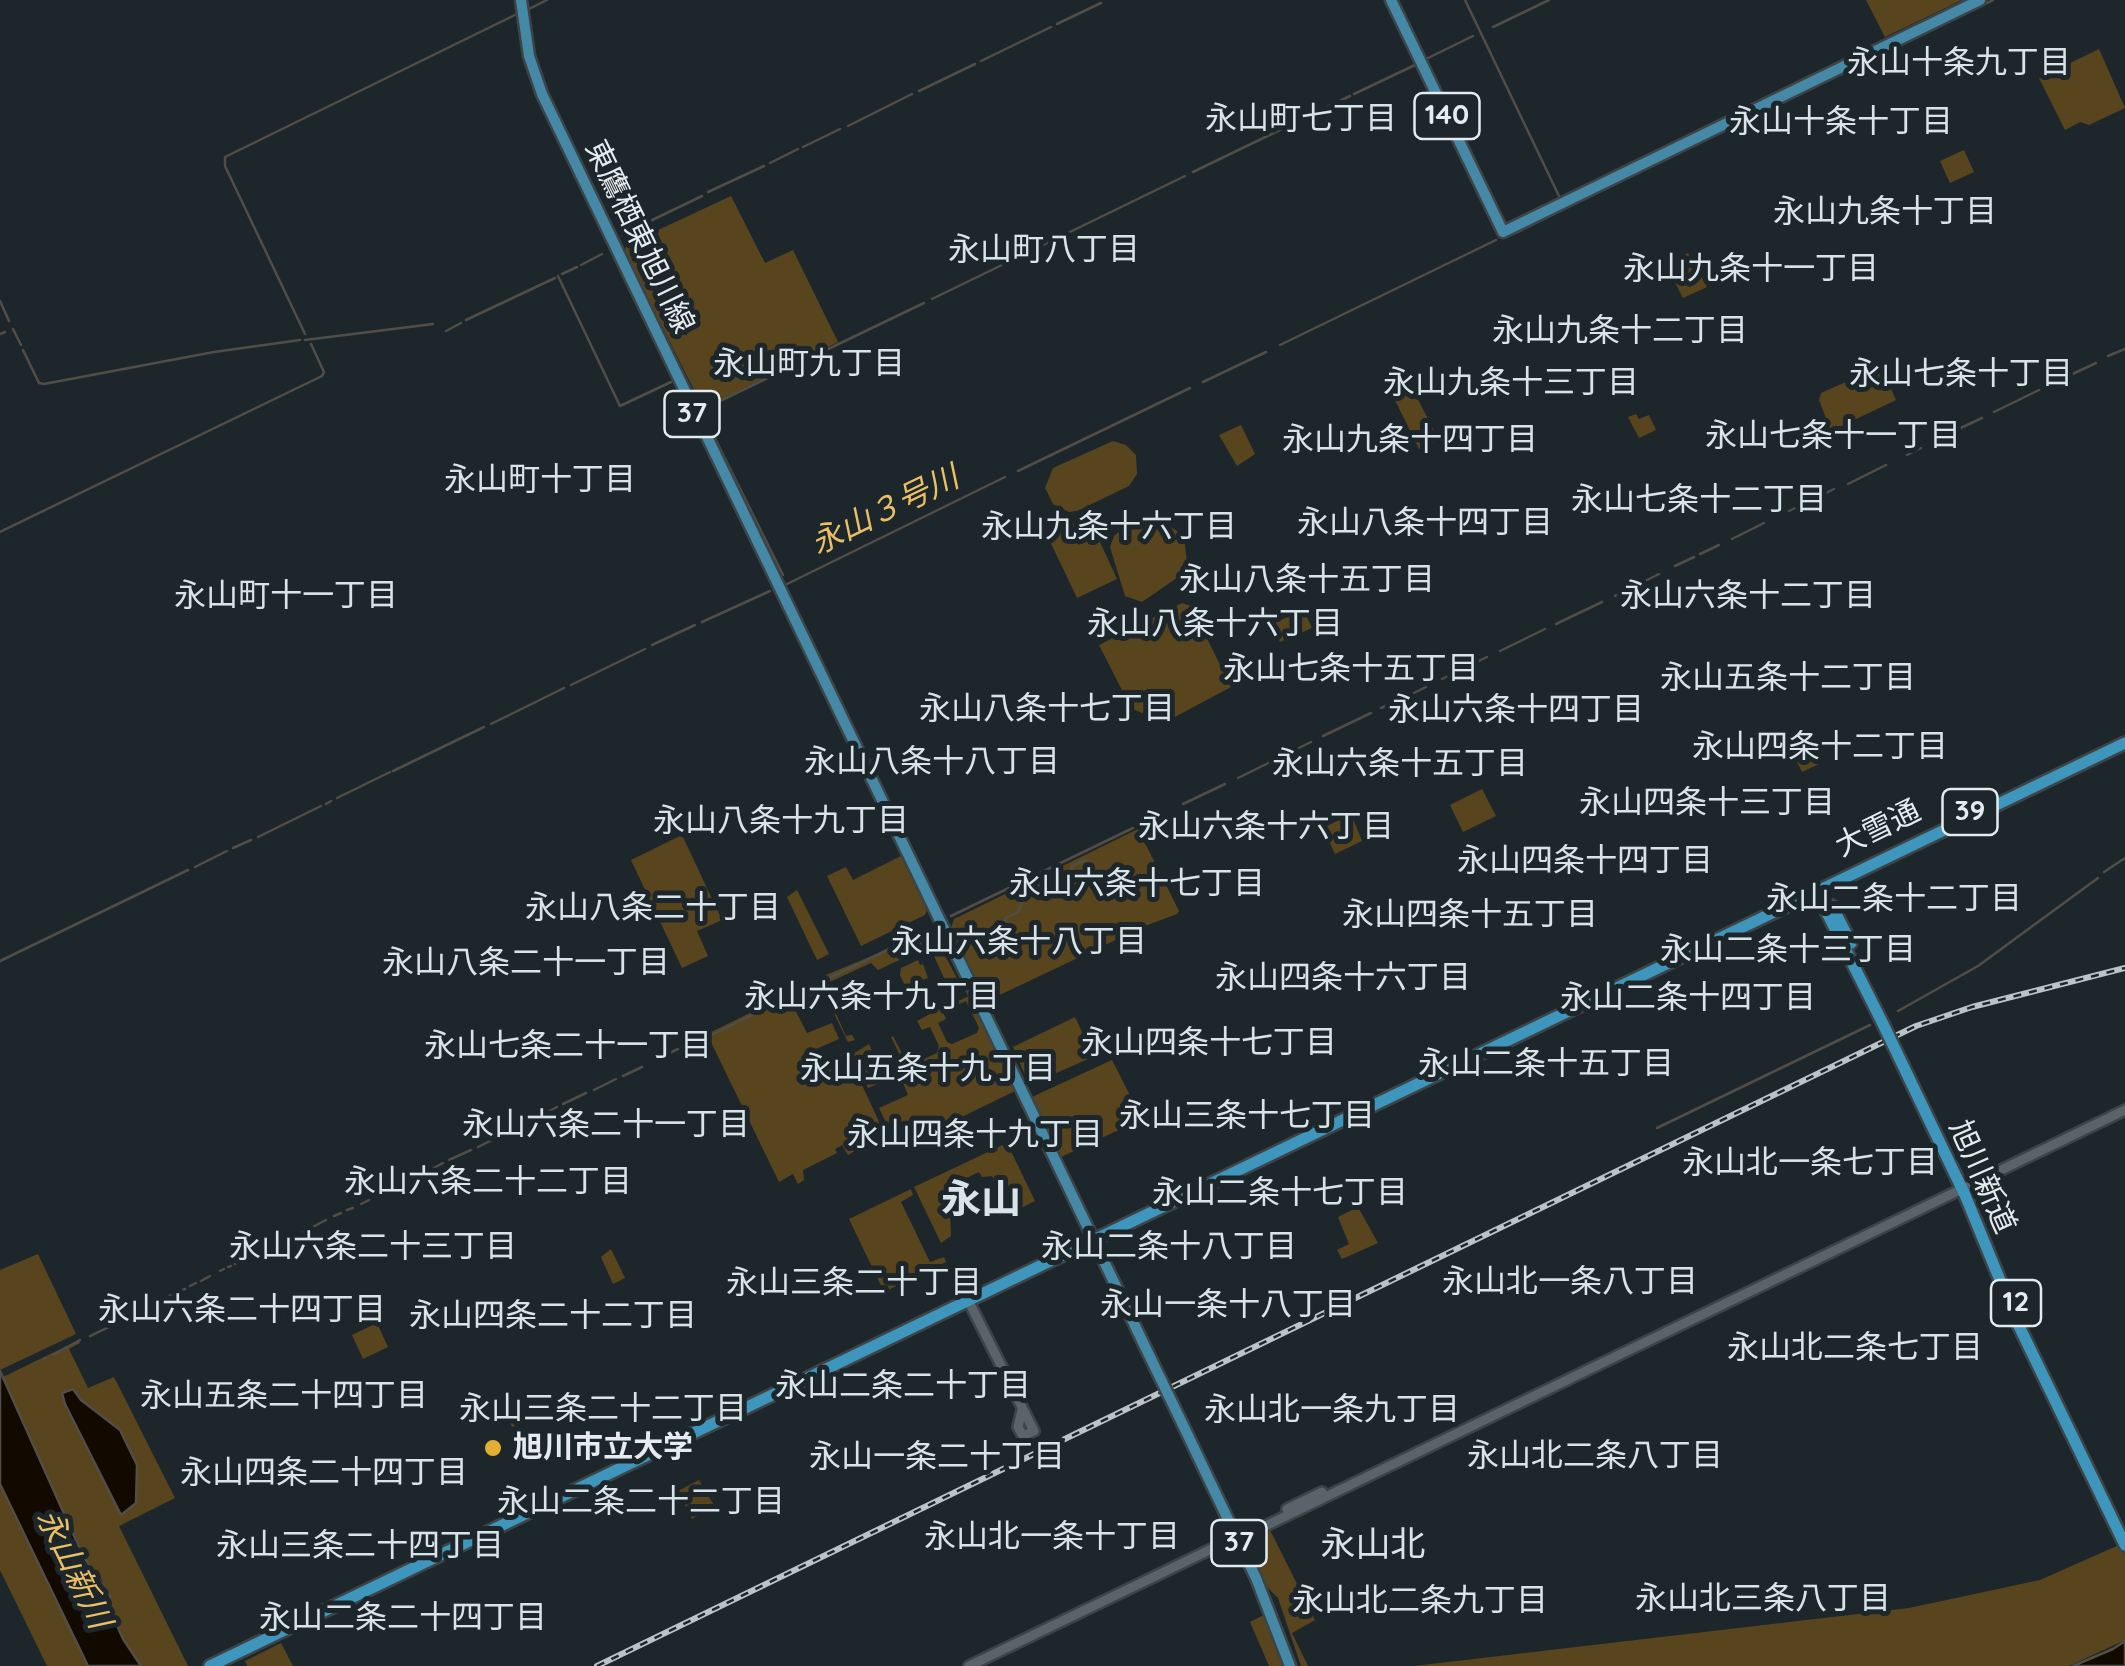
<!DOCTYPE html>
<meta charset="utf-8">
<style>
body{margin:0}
canvas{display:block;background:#1d262a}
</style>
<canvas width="2125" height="1666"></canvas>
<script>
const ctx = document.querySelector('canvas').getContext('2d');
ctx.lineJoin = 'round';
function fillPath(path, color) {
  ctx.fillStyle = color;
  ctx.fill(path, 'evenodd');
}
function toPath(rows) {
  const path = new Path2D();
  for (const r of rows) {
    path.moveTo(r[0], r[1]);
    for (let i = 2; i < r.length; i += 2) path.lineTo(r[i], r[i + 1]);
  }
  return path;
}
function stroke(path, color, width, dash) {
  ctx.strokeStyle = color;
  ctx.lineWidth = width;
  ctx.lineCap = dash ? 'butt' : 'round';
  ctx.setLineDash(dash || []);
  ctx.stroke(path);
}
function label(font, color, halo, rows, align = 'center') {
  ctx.font = font + ' Quicksand,"Noto Sans JP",sans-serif';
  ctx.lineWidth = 10;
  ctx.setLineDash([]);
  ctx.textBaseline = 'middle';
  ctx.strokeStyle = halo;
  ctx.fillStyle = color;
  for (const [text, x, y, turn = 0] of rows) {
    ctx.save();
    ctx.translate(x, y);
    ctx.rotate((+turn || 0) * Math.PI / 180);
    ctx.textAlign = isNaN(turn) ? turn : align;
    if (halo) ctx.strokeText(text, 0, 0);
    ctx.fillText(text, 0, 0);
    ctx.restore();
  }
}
const green = toPath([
 [1866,0,1962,0,1885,37],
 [2099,49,2125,108,2089,125,2080,122,2065,130,2039,78],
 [1964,150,1974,172,1950,183,1940,161],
 [731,196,765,263,793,250,838,342,703,408,625,252,626,245],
 [1688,253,1707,287,1683,298,1667,267,1668,263],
 [1883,371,1896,400,1831,431,1819,400,1821,393,1866,373,1868,376],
 [1412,388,1439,440,1419,449,1394,398],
 [1636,414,1639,419,1649,415,1656,430,1639,438,1628,417],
 [1241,425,1255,454,1237,466,1219,435],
 [1113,441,1126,445,1136,455,1137,474,1129,486,1077,511,1069,512,1053,504,1045,488,1053,468],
 [1088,516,1117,579,1077,598,1047,535],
 [1148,519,1163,522,1177,531,1185,545,1187,563,1184,573,1142,602,1125,596,1110,547,1114,536,1128,524],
 [1182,603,1191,606,1231,687,1173,718,1165,702,1142,713,1131,708,1099,645],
 [1303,609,1312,628,1280,642,1273,626,1275,623],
 [1809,744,1819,764,1802,772,1792,752],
 [1482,789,1496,816,1463,832,1450,805],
 [1351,814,1362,841,1335,854,1323,828],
 [1138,829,1179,911,1177,914,1145,926,985,1002,950,931,954,919],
 [682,835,722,920,697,931,708,956,682,968,631,860],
 [901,856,927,910,925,915,861,946,827,876,846,867,853,880],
 [797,890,829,954,817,960,787,897],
 [932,931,960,984,959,988,947,993,942,982,945,980,933,954,928,955,925,948,878,970,871,963,823,985,846,1036,852,1035,855,1040,848,1042,820,985,823,983,821,977],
 [918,960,920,965,923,964,928,978,905,986,900,975,901,968],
 [807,985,817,993,792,1004,807,1033,832,1023,839,1039,814,1050,821,1064,847,1053,882,1128,851,1143,855,1151,848,1155,842,1145,835,1149,837,1153,803,1170,804,1180,798,1184,793,1174,779,1182,707,1034],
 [969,996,1015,1091,898,1148,879,1108,908,1095,900,1075,868,1088,853,1054,869,1044,882,1074,886,1076,904,1064,891,1037,893,1036,907,1063,912,1064,937,1053,939,1046,930,1027,922,1030,917,1021,941,1008,946,1019,938,1023,947,1042,952,1044,977,1033,979,1028,966,1001,946,1010,945,1007],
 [1075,1017,1091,1051,1088,1059,1034,1083,1026,1078,1013,1047],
 [1112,1060,1142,1119,1059,1158,1032,1097],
 [1007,1143,1035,1201,1009,1214,992,1176,982,1177,979,1172,956,1183,966,1204,955,1206,950,1211,951,1236,941,1243,914,1187],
 [911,1189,913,1195,901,1202,930,1262,944,1257,946,1262,884,1292,849,1219],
 [1358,1207,1378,1243,1342,1259,1337,1250,1349,1244,1338,1217],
 [611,1249,625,1278,613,1284,601,1257],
 [38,1254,76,1334,0,1370,0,1270],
 [377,1323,388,1347,363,1359,352,1335],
 [79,1340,80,1343,69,1349,88,1388,114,1377,175,1498,119,1526,188,1666,141,1666,123,1639,108,1604,102,1580,83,1556,3,1377],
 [519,1397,530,1419,512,1427,502,1405],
 [699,1480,715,1507,692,1519,678,1491],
 [0,1484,88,1666,47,1666,0,1570],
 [1270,1530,1315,1620,1292,1633,1308,1666,1301,1666,1278,1598,1267,1587,1249,1545,1252,1540],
 [2119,1545,2125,1554,2125,1640,2069,1666,1414,1666,1909,1608,2040,1580],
 [1264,1615,1284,1666,1269,1666,1250,1622],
 [281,1643,293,1666,247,1666,245,1661]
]);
const water = toPath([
 [0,1371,83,1556,110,1596,108,1605,123,1639,141,1666,88,1666,0,1484,0,1371],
 [73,1389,81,1400,120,1430,137,1465,136,1503,121,1515,65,1404,62,1393,73,1389],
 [2125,1641,2125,1666,2073,1666,2113,1649,2125,1641]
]);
const stream = toPath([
 [1465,0,1559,196],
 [527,10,547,0],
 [1949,21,1993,0],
 [1057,24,1101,3],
 [1493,27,1549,0],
 [1428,58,1473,36],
 [981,61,1051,27],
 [919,91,975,64],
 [1354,94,1415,65],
 [848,126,912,94],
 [1711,137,1915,37],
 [803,147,840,129],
 [770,163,798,149],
 [1193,172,1350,96],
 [708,192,764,166],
 [642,225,702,196],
 [1516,233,1554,214],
 [622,235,636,227],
 [581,265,602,254],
 [562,274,577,267],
 [558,276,620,406,671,382],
 [932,299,1185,176],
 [0,301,9,321],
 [466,320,555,278],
 [13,329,21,345],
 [446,331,461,323],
 [0,334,5,332],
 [305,334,225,166,225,157,519,13],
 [305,340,433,324],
 [1280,345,1496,240],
 [23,350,39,383,44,384,214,352,300,340],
 [2108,356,2125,349],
 [684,376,783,575],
 [1203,382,1266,352],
 [2051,384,2096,363],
 [701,410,924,303],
 [1994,412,2039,390],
 [1935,440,1982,418],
 [1907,455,1921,448],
 [1018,471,1190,388],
 [1848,484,1886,465],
 [1789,511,1834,489],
 [0,532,322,376,324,372,311,344],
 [1732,539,1764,523],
 [1700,554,1719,545],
 [1675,566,1694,557],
 [1643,582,1659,574],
 [785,585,1005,477],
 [1615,596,1629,588],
 [702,622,770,591],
 [1556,624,1602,602],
 [652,645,695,625],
 [1500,651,1545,629],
 [1442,679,1487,657],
 [571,685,645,649],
 [1410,695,1426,687],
 [1381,708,1398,700],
 [491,724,564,688],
 [1323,736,1371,713],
 [393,771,484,727],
 [1238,778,1311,742],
 [337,798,390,772],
 [326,804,331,801],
 [1183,804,1225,784],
 [258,837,321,806],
 [233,848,251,840],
 [195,867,227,851],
 [2104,872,2125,858],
 [951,916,1133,828],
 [1003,927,1006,918,1018,912,1029,888,1064,876,1074,865,1086,860],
 [0,961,188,870],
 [823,981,908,940],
 [1898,1011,1978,966,2098,878],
 [711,1035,808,988],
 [684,1047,708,1035],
 [659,1058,678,1049],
 [623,1076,642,1067],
 [594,1090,616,1079],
 [563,1104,586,1093],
 [534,1119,557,1107],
 [1657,1128,1870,1025],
 [478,1147,528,1122],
 [449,1160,471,1150],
 [432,1169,443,1163],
 [399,1185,408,1181],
 [383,1193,393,1188],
 [375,1197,379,1195],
 [361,1204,369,1200],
 [347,1210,353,1208],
 [334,1216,341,1213],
 [303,1232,326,1220],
 [278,1243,297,1235],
 [260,1252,267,1249],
 [249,1257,256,1254],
 [235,1264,244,1259],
 [228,1267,231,1266],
 [220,1271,224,1269],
 [201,1281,210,1276],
 [190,1286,196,1283],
 [175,1293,185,1289],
 [165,1299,171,1295],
 [90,1336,154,1305],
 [53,1355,80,1340],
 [44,1359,46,1358]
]);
const secondary = toPath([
 [968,1300,1034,1431,1023,1436,1018,1427,1022,1410],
 [1287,1509,1322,1492],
 [969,1666,1226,1542,1251,1533,2125,1110]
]);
const primary = toPath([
 [521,0,529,56,542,94,1151,1359],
 [1391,0,1503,232,1980,0],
 [1182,1423,1256,1578,1290,1666]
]);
const trunk = toPath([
 [1815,889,1883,1024],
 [1832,906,1851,943],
 [1908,1076,1965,1195,2018,1324,2125,1545],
 [210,1666,2125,743]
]);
const rail = toPath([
 [597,1666,1916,1026,1972,1007,2125,968]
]);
const primaryBridge = toPath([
 [1151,1359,1182,1423]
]);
const trunkBridge = toPath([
 [1883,1024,1908,1076]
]);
const markers = [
 [493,1448,10,"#e3ae34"]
];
const shields = [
 [1447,116,65],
 [692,414,55],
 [1970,812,55],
 [2016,1303,50],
 [1239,1543,55]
];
const shieldNames = [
 ["140",1447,116],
 ["37",692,414],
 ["39",1970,812],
 ["12",2016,1303],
 ["37",1239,1543]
];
const streetNames = [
 ["東鷹栖東旭川線",639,237,64],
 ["大雪通",1878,829,-26],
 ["旭川新道",1982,1177,66]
];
const poiNames = [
 ["旭川市立大学",513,1448]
];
const neighbourhoodNames = [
 ["永山十条九丁目",1959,63],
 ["永山町七丁目",1301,119],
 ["永山十条十丁目",1841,122],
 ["永山九条十丁目",1885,212],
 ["永山町八丁目",1044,250],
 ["永山九条十一丁目",1751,269],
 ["永山九条十二丁目",1620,331],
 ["永山町九丁目",809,364],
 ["永山七条十丁目",1961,374],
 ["永山九条十三丁目",1511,383],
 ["永山七条十一丁目",1833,436],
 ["永山九条十四丁目",1410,440],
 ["永山町十丁目",540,480],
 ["永山七条十二丁目",1699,500],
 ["永山八条十四丁目",1425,523],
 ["永山九条十六丁目",1109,527],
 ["永山八条十五丁目",1307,580],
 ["永山町十一丁目",286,596],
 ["永山六条十二丁目",1748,596],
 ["永山八条十六丁目",1215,624],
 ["永山七条十五丁目",1351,669],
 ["永山五条十二丁目",1788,678],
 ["永山八条十七丁目",1047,709],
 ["永山六条十四丁目",1516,710],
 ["永山四条十二丁目",1820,747],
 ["永山八条十八丁目",932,762],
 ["永山六条十五丁目",1400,764],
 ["永山四条十三丁目",1707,803],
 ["永山八条十九丁目",781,821],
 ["永山六条十六丁目",1266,827],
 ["永山四条十四丁目",1585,861],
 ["永山六条十七丁目",1137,884],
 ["永山二条十二丁目",1894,899],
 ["永山八条二十丁目",653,908],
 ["永山四条十五丁目",1470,915],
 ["永山六条十八丁目",1019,942],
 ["永山二条十三丁目",1788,950],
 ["永山八条二十一丁目",526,963],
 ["永山四条十六丁目",1343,978],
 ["永山六条十九丁目",872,997],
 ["永山二条十四丁目",1688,998],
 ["永山四条十七丁目",1209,1043],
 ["永山七条二十一丁目",568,1046],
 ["永山二条十五丁目",1546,1064],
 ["永山五条十九丁目",928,1069],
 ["永山三条十七丁目",1247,1116],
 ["永山六条二十一丁目",606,1125],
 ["永山四条十九丁目",975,1135],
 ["永山北一条七丁目",1810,1163],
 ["永山六条二十二丁目",488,1182],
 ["永山二条十七丁目",1280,1193],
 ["永山六条二十三丁目",373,1247],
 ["永山二条十八丁目",1169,1247],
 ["永山北一条八丁目",1570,1282],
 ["永山三条二十丁目",854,1283],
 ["永山一条十八丁目",1228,1305],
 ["永山六条二十四丁目",242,1310],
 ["永山四条二十二丁目",553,1316],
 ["永山北二条七丁目",1855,1348],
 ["永山二条二十丁目",903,1386],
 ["永山五条二十四丁目",284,1396],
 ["永山三条二十二丁目",603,1409],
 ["永山北一条九丁目",1332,1410],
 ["永山北二条八丁目",1595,1456],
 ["永山一条二十丁目",937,1457],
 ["永山四条二十四丁目",324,1473],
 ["永山二条二十二丁目",641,1502],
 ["永山北一条十丁目",1052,1537],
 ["永山三条二十四丁目",360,1546],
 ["永山北三条八丁目",1763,1599],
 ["永山北二条九丁目",1420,1601],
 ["永山二条二十四丁目",403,1618]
];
const waterNames = [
 ["永山３号川",885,511,-26],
 ["永山新川",73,1569,64]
];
const quarterNames = [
 ["永山北",1373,1545]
];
const districtNames = [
 ["永山",981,1201]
];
fillPath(green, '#58451e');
fillPath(water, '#120900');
stroke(water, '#514d47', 2.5);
stroke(stream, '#514d47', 2.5);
stroke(secondary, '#3c4448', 14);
stroke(primary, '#3c4448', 15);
stroke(trunk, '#3c4448', 16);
stroke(secondary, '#596369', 9);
stroke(primary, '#4589a7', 10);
stroke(trunk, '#3e96bc', 11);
stroke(rail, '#bcc3c6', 6);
stroke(rail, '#1d262a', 2.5, [8]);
stroke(primaryBridge, '#3c4448', 15, []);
stroke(trunkBridge, '#3c4448', 16, []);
stroke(primaryBridge, '#4589a7', 10);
stroke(trunkBridge, '#3e96bc', 11);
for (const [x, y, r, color] of markers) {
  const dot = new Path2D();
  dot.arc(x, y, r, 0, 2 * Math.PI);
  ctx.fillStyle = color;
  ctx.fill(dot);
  stroke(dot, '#1d262a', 4);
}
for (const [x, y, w] of shields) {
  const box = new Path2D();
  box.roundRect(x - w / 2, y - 23, w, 46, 8);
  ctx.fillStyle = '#1d262a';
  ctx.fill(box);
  stroke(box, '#e5ebee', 2.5);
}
label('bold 28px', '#e5ebee', null, shieldNames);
label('30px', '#e5ebee', '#1d262a', streetNames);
label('bold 30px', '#e5ebee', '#1d262a', poiNames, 'left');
label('32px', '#d8e4ea', '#1d262a', neighbourhoodNames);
label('italic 32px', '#eabf65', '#1d262a', waterNames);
label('35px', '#d8e4ea', '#1d262a', quarterNames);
label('bold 40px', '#d8e4ea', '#1d262a', districtNames);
</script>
